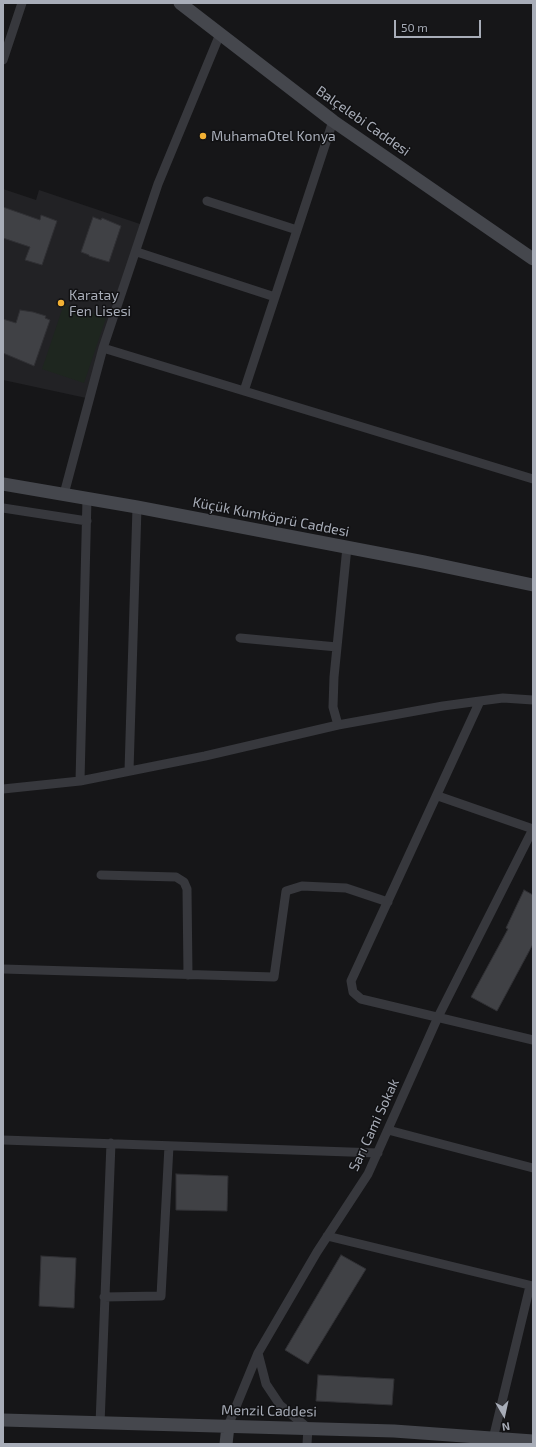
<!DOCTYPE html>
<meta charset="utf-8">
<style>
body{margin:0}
#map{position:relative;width:536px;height:1447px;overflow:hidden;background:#161618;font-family:"Exo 2",sans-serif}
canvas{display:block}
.frame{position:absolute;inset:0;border:4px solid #a8adb8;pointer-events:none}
.north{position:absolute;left:484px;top:1395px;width:40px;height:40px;-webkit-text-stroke:3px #111113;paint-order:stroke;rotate:171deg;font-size:11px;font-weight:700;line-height:16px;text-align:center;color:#a8adb8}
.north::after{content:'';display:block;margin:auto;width:14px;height:18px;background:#a8adb8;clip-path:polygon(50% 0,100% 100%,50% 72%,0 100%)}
.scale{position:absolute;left:394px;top:20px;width:87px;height:18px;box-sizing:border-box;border:2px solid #a8adb8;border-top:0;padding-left:5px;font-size:12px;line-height:14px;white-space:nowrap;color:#a8adb8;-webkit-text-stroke:3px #111113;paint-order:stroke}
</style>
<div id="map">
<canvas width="536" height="1447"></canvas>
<div class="frame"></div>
<div class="north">N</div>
<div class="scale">50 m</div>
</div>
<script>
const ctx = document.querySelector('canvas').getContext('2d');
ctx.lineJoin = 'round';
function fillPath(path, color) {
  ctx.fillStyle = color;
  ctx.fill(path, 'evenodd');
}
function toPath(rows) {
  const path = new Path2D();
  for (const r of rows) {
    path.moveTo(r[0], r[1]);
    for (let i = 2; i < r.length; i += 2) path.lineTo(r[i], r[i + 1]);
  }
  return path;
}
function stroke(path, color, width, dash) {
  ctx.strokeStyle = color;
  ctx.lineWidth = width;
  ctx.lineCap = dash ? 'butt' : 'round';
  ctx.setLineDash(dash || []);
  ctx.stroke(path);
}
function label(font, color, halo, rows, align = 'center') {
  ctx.font = font + ' "Exo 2",sans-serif';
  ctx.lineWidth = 3;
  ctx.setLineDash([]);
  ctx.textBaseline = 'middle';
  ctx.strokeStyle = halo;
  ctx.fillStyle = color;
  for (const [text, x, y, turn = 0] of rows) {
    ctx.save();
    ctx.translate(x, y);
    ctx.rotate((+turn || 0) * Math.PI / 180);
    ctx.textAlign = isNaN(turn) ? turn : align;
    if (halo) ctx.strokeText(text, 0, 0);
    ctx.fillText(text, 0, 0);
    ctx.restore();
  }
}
const built = toPath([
 [3,189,36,200,39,190,143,225,91,399,3,380]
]);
const green = toPath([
 [64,304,106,318,84,383,42,369]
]);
const building = toPath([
 [3,207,40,220,41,215,57,221,42,265,25,260,30,247,3,238,3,207],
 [93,217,101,220,102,218,121,226,109,262,89,256,89,255,81,252,93,217],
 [20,310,33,312,46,316,45,318,50,320,34,366,3,353,3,319,16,323,20,310],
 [524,890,533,895,533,944,497,1011,471,997,508,929,506,928,524,890],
 [176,1174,228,1176,227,1211,176,1210,176,1174],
 [341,1255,366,1269,308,1364,285,1350,341,1255],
 [41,1256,76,1258,74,1308,39,1306,41,1256],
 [318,1375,394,1379,392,1405,316,1401,318,1375]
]);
const street = toPath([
 [3,60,22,3],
 [207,201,297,230],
 [137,252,275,297],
 [103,348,533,479],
 [244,391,333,121],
 [64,494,103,348,158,184,220,34],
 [3,508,87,521],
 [240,638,337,647],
 [480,701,503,698,533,700],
 [338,725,333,707,334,677,347,547],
 [129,771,137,507],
 [80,781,87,498],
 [3,789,80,781,205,756,338,725,443,706,480,701,351,981,353,992,361,999,533,1040],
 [438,796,533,829],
 [101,875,176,877,184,882,187,889,188,975],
 [3,969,274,977,286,891,302,886,346,888,388,902],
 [388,1130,533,1168],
 [3,1140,378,1153],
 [327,1236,533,1286],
 [104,1297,161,1296,169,1146],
 [258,1353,266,1384,280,1405,308,1428,307,1444],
 [100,1424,111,1143],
 [228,1426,258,1353,317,1252,368,1174,438,1017,533,829],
 [492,1443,530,1286]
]);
const secondary = toPath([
 [180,3,333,121,533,259],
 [3,484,137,507,424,562,533,585],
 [3,1420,394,1431,533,1441],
 [226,1444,228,1426]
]);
const markers = [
 [203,136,4,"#f2b134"],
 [61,303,4,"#f2b134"]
];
const streetNames = [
 ["Balçelebi Caddesi",363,121,35],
 ["Küçük Kumköprü Caddesi",271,517,11],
 ["Sarı Cami Sokak",374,1125,-65],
 ["Menzil Caddesi",269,1411,1]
];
const poiNames = [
 ["MuhamaOtel Konya",211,136],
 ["Karatay",69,295],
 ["Fen Lisesi",69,311]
];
fillPath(built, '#222225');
fillPath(green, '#1e261f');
fillPath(building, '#404145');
stroke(building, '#303034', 1);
stroke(street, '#37383d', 9);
stroke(secondary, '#45474d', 13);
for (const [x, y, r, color] of markers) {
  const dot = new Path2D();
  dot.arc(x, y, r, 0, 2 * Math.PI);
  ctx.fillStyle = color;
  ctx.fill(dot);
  stroke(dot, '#111113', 1.5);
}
label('14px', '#a8adb8', '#111113', streetNames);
label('14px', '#a8adb8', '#111113', poiNames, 'left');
</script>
